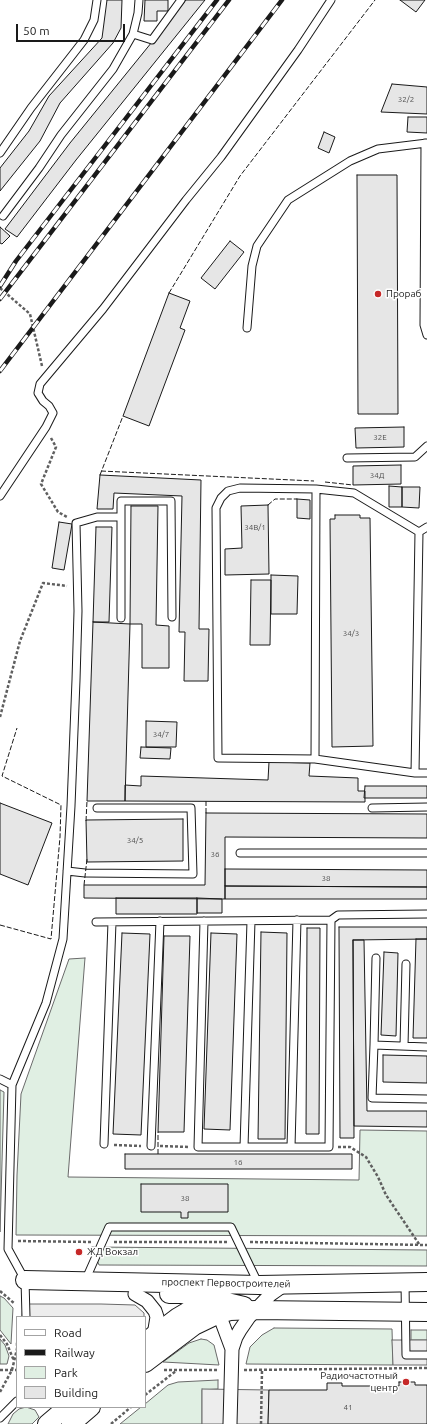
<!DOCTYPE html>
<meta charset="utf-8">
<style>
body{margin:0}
#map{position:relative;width:427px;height:1424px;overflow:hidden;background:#fff;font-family:Ubuntu,sans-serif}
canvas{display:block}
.legend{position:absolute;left:16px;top:1316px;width:130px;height:92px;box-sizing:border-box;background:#fff;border:1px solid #a3a3a3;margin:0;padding:5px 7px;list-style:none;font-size:12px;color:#1a1a1a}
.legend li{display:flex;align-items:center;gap:8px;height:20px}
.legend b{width:20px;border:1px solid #a3a3a3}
.scale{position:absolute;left:16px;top:24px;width:109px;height:18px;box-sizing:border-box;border:2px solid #1a1a1a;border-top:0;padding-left:5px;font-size:12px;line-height:14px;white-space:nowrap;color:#1a1a1a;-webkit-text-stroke:3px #fff;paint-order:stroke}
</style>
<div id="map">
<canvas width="427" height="1424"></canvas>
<ul class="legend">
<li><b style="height:5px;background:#fff"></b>Road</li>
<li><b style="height:5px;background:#1a1a1a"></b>Railway</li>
<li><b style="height:11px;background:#e0efe3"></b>Park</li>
<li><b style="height:11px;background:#e6e6e6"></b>Building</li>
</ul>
<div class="scale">50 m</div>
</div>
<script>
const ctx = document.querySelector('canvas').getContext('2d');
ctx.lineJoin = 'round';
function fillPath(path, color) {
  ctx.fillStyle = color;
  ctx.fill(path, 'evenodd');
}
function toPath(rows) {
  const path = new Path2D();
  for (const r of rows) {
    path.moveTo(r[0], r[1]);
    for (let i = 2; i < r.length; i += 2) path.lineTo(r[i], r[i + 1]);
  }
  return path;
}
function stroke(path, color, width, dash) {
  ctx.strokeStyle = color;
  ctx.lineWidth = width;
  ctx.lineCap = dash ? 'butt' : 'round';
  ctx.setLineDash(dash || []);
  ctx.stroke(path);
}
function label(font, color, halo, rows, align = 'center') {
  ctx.font = font + ' Ubuntu,sans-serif';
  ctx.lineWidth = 3;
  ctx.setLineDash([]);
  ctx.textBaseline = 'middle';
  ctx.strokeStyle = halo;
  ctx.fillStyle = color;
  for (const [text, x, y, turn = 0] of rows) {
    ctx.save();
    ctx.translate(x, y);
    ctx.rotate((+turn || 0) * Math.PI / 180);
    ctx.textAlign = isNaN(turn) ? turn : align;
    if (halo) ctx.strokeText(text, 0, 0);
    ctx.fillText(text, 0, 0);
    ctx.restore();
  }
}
const green = toPath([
 [85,958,68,1177,359,1180,360,1130,427,1131,427,1236,16,1235,17,1175,21,1094,69,959,85,958],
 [0,1090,4,1092,0,1232,0,1090],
 [92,1247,427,1250,427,1266,99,1265,92,1247],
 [0,1296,4,1298,13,1308,11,1344,0,1330,0,1296],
 [274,1328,392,1329,393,1365,246,1364,250,1347,262,1335,274,1328],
 [411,1330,427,1330,427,1340,411,1340,411,1330],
 [0,1339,5,1345,9,1356,7,1364,0,1364,0,1339],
 [201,1339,207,1340,214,1345,219,1365,163,1362,189,1343,201,1339],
 [218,1380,218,1389,202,1390,202,1424,120,1424,141,1407,145,1407,145,1404,168,1385,178,1382,218,1380],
 [26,1407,35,1410,39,1417,32,1424,8,1424,13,1414,19,1409,26,1407]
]);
const parking = toPath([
 [23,1304,101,1304,135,1305,144,1313,144,1317,22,1317,23,1304],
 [392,1340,427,1340,427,1365,393,1365,392,1340],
 [202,1389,269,1390,268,1424,202,1424,202,1389]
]);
const building = toPath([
 [107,0,122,0,121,28,113,43,60,103,40,141,0,191,0,168,29,131,49,96,102,38,107,0],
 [145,0,168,0,168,11,157,11,157,21,144,21,145,0],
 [186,0,205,0,76,160,17,237,5,229,70,143,186,0],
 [400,0,425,0,416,12,400,0],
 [392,84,427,87,427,114,381,112,392,84],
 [408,117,427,117,427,133,407,132,408,117],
 [324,132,335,137,329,153,318,148,324,132],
 [357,175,397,175,398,414,358,414,357,175],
 [0,227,10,236,2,244,0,243,0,227],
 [230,241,244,252,215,289,201,278,230,241],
 [169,293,190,301,180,328,185,330,149,426,123,416,169,293],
 [404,427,404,447,356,448,355,428,404,427],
 [401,465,401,484,353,485,353,466,401,465],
 [100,475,201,480,199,629,209,629,208,681,184,681,185,632,179,632,182,496,114,493,113,509,97,509,100,475],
 [389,486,402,487,402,507,389,507,389,486],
 [402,487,420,487,419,508,402,507,402,487],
 [297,499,310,500,310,519,297,518,297,499],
 [268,505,269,574,225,575,225,549,242,548,241,506,268,505],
 [131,506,158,506,156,625,169,626,169,668,142,668,142,624,130,624,131,506],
 [335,515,360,515,360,518,370,518,373,746,332,747,330,519,335,519,335,515],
 [59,522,72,524,64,570,52,568,59,522],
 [96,527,112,527,109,622,93,622,96,527],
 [271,575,298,576,297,614,271,614,271,575],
 [251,580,271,580,270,645,250,645,251,580],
 [93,622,130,624,125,801,87,801,93,622],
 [146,721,177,722,176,747,146,747,146,721],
 [141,747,171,748,170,759,140,758,141,747],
 [269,762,310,763,309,776,358,778,358,791,365,791,365,802,125,801,125,785,141,786,141,776,268,780,269,762],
 [365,786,427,786,427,798,364,798,365,786],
 [0,803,52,823,28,885,0,874,0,803],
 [206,813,427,814,427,838,225,837,225,899,84,898,84,885,205,885,206,813],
 [183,819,183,861,87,862,86,820,183,819],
 [225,869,427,870,427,887,225,886,225,869],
 [225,886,427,887,427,899,225,899,225,886],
 [116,898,197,898,197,914,116,914,116,898],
 [197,898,222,899,222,913,197,913,197,898],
 [339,927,427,927,427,939,353,940,354,1138,340,1138,339,927],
 [307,928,320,928,319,1134,306,1134,307,928],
 [261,932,287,933,285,1139,258,1139,261,932],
 [122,933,150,934,141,1135,113,1134,122,933],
 [211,933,237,934,230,1130,204,1129,211,933],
 [164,936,190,936,184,1132,158,1132,164,936],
 [416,939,427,939,427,1038,413,1038,416,939],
 [353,940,364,940,367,1111,427,1111,427,1127,354,1126,353,940],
 [384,952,398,953,396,1036,381,1035,384,952],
 [383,1055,427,1056,427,1083,383,1082,383,1055],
 [125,1154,352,1154,352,1169,125,1169,125,1154],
 [141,1184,228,1184,228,1212,188,1212,188,1218,181,1218,181,1212,141,1212,141,1184],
 [399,1382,415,1382,415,1385,427,1385,427,1424,268,1424,269,1390,327,1390,327,1383,342,1383,342,1386,399,1386,399,1382]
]);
const path = toPath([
 [0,288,30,314,42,366],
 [51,438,56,447,41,484,58,512,67,517],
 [0,717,20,641,43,583,67,586],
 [114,1145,141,1146],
 [160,1146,189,1147],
 [338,1147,350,1147,366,1157,378,1177,386,1195,419,1244],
 [18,1241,93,1242],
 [114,1242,227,1242],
 [250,1242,427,1245],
 [0,1291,15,1304],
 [0,1335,7,1344,14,1361],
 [0,1370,17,1370],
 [164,1370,219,1370],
 [244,1370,427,1368],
 [0,1392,12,1370,17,1349,17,1341],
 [145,1395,176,1371],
 [111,1424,131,1407],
 [261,1424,262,1370]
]);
const lane = toPath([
 [133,34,152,40,181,0],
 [425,143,424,325,427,335],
 [0,153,31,108,84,40,94,20,97,0],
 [3,216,39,168,61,135,113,69,133,34,138,13,139,0],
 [247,328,252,266,257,246,288,200,350,161,378,149,427,143],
 [347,458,415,457,427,446],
 [316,489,354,493,419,532,415,773],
 [0,496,46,427,53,413,49,406,43,401,38,393,40,384,103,309,186,200,221,157,298,50,331,0],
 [419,532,427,527],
 [121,618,121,501,171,501,172,617],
 [315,759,316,489,240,488,228,491,221,498,216,508,218,758,315,759,415,773,427,773],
 [372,808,427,807],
 [240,853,427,853],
 [67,871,85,873,193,874,191,808,97,808],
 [204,921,198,1147,329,1147,331,920],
 [96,922,331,920,338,915,427,914],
 [374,1045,376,958],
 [404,1046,406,964],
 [427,1047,374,1045,372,1098,427,1099],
 [0,1079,12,1085],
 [104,1144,112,922],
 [151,1146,160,921],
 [244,1147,251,921],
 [291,1147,297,920],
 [85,1281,109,1227,231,1227,258,1283],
 [405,1282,406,1355,427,1355],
 [26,1317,25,1280,8,1249,12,1085,46,1003,63,939,71,806,76,680,78,611,76,523,97,517,121,517],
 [0,1418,17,1401]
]);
const street = toPath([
 [135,1294,147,1301,155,1311,157,1317,154,1335],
 [215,1307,219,1314,232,1349],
 [230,1424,232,1349,236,1337,240,1330,249,1317,270,1295,284,1285]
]);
const secondary = toPath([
 [25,1280,259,1285,427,1282],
 [169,1294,182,1294,210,1298,244,1306],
 [145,1342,178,1317,200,1304,214,1297],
 [145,1363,194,1326,219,1314,230,1311,256,1310,427,1312],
 [47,1424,67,1407],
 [71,1424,91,1407]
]);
const rail = toPath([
 [0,286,16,261,217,0],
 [0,299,229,0],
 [0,371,282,0]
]);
const fence = toPath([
 [169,293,240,176,375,0],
 [101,471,314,481],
 [100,475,123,416],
 [325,482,353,485],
 [268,505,275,499,297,499],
 [206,801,206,813],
 [86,821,87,801],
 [84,885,87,859],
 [0,925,51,939,60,837,61,805,2,776,17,728],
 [158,1154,158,1132]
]);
const markers = [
 [378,294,4,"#c62828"],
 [79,1252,4,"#c62828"],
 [406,1382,4,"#c62828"]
];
const numberNames = [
 ["32/2",406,99],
 ["32Е",380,437],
 ["34Д",377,475],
 ["34В/1",255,527],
 ["34/3",351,633],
 ["34/7",161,734],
 ["34/5",135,840],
 ["36",215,854],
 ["38",326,878],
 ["16",238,1162],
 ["38",185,1198],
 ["41",348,1407]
];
const poiNames = [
 ["Прораб",386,294],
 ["ЖД Вокзал",87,1252],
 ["Радиочастотный",398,1376,"right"],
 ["центр",398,1388,"right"]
];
const streetNames = [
 ["проспект Первостроителей",226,1283,1]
];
fillPath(green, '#e0efe3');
stroke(green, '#6a6a6a', 1);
fillPath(parking, '#ededed');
stroke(parking, '#6a6a6a', 1);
fillPath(building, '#e6e6e6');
stroke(building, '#1a1a1a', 1);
stroke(lane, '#1a1a1a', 9);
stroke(street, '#1a1a1a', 15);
stroke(secondary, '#1a1a1a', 20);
stroke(path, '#5f5f5f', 2.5, [3, 2]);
stroke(lane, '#fff', 7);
stroke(street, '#fff', 13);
stroke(secondary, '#fff', 18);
stroke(rail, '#1a1a1a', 4.5);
stroke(rail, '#fff', 3, [9]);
stroke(fence, '#1a1a1a', 1, [5, 2]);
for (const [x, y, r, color] of markers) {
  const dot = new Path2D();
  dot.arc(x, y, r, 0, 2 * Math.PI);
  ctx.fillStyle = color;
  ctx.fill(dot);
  stroke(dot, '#fff', 1.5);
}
label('8px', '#4d4d4d', null, numberNames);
label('10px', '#1a1a1a', '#fff', poiNames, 'left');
label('10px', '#1a1a1a', '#fff', streetNames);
</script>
